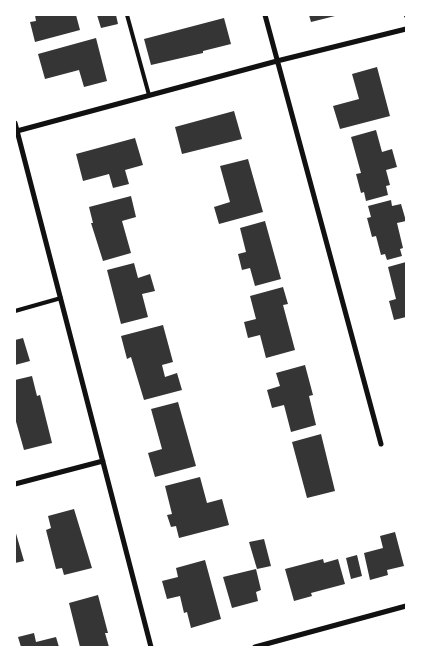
<!DOCTYPE html>
<style>
body{margin:0}
#map{position:relative;width:421px;height:662px;overflow:hidden;background:#fff;font-family:"DM Sans",sans-serif}
canvas{display:block}
.frame{position:absolute;inset:0;border:16px solid #fff;pointer-events:none}
</style>
<div id="map">
<canvas width="421" height="662"></canvas>
<div class="frame"></div>
</div>
<script>
const ctx = document.querySelector('canvas').getContext('2d');
ctx.lineJoin = 'round';
function fillPath(path, color) {
  ctx.fillStyle = color;
  ctx.fill(path, 'evenodd');
}
function toPath(rows) {
  const path = new Path2D();
  for (const r of rows) {
    path.moveTo(r[0], r[1]);
    for (let i = 2; i < r.length; i += 2) path.lineTo(r[i], r[i + 1]);
  }
  return path;
}
function stroke(path, color, width, dash) {
  ctx.strokeStyle = color;
  ctx.lineWidth = width;
  ctx.lineCap = dash ? 'butt' : 'round';
  ctx.setLineDash(dash || []);
  ctx.stroke(path);
}
const building = toPath([
 [35,15,76,15,80,30,35,42,30,22,36,21],
 [97,15,116,15,118,24,101,28],
 [309,15,335,15,335,16,311,22],
 [224,18,231,44,203,51,203,53,151,65,144,39],
 [96,38,107,81,84,87,79,70,45,79,38,54],
 [377,67,390,116,340,129,333,106,359,99,352,74],
 [234,111,242,139,182,154,175,127],
 [376,130,382,152,392,149,397,167,386,170,390,185,386,186,388,195,366,201,364,192,361,193,356,174,361,173,351,137],
 [135,138,143,165,125,170,129,184,113,188,109,174,83,181,76,154],
 [248,159,263,212,219,224,214,207,230,202,220,166],
 [131,196,136,217,122,221,131,253,103,261,91,223,93,223,89,207],
 [391,200,392,206,401,204,406,221,397,223,403,248,400,249,402,256,387,260,385,254,381,255,376,236,372,237,367,218,371,217,368,206],
 [265,221,281,279,255,286,250,268,242,270,238,254,246,252,240,228],
 [406,262,406,317,394,320,389,301,396,299,388,267],
 [134,263,138,278,150,274,155,291,142,294,148,317,121,324,107,270],
 [283,287,288,304,283,305,295,350,266,358,260,335,248,338,244,322,256,319,250,296],
 [163,325,173,362,162,365,165,377,177,373,182,390,144,400,131,357,127,359,121,336],
 [23,338,30,361,15,365,15,340],
 [305,365,313,395,309,396,316,425,291,432,284,405,272,408,267,390,280,386,276,373],
 [32,376,37,396,40,395,52,443,24,450,15,418,15,380],
 [178,402,196,466,155,477,148,453,162,449,151,409],
 [321,434,335,491,307,498,292,442],
 [200,477,207,503,222,499,229,525,179,538,176,526,171,527,167,515,172,514,165,486],
 [74,509,92,568,64,575,62,568,56,569,46,530,51,528,48,516],
 [15,530,24,561,15,563],
 [395,532,404,566,387,570,388,575,370,580,364,553,383,548,380,536],
 [264,539,271,566,257,569,249,542],
 [357,555,362,576,351,579,346,558],
 [323,559,324,563,338,559,345,584,311,593,312,596,294,601,285,569],
 [205,560,221,619,191,628,187,612,184,613,180,596,167,599,162,581,178,577,176,568],
 [256,569,261,590,256,592,258,601,232,608,223,577],
 [98,595,108,633,105,633,109,647,80,647,69,603],
 [34,633,36,642,56,637,59,647,21,647,18,637]
]);
const service = toPath([
 [127,15,149,95],
 [406,15,406,16],
 [15,311,61,298]
]);
const minor = toPath([
 [265,15,381,444],
 [15,123,151,647],
 [17,131,277,61,406,29],
 [15,484,103,461],
 [255,647,406,606]
]);
fillPath(building, '#353535');
stroke(service, '#111', 4);
stroke(minor, '#111', 5);
</script>
